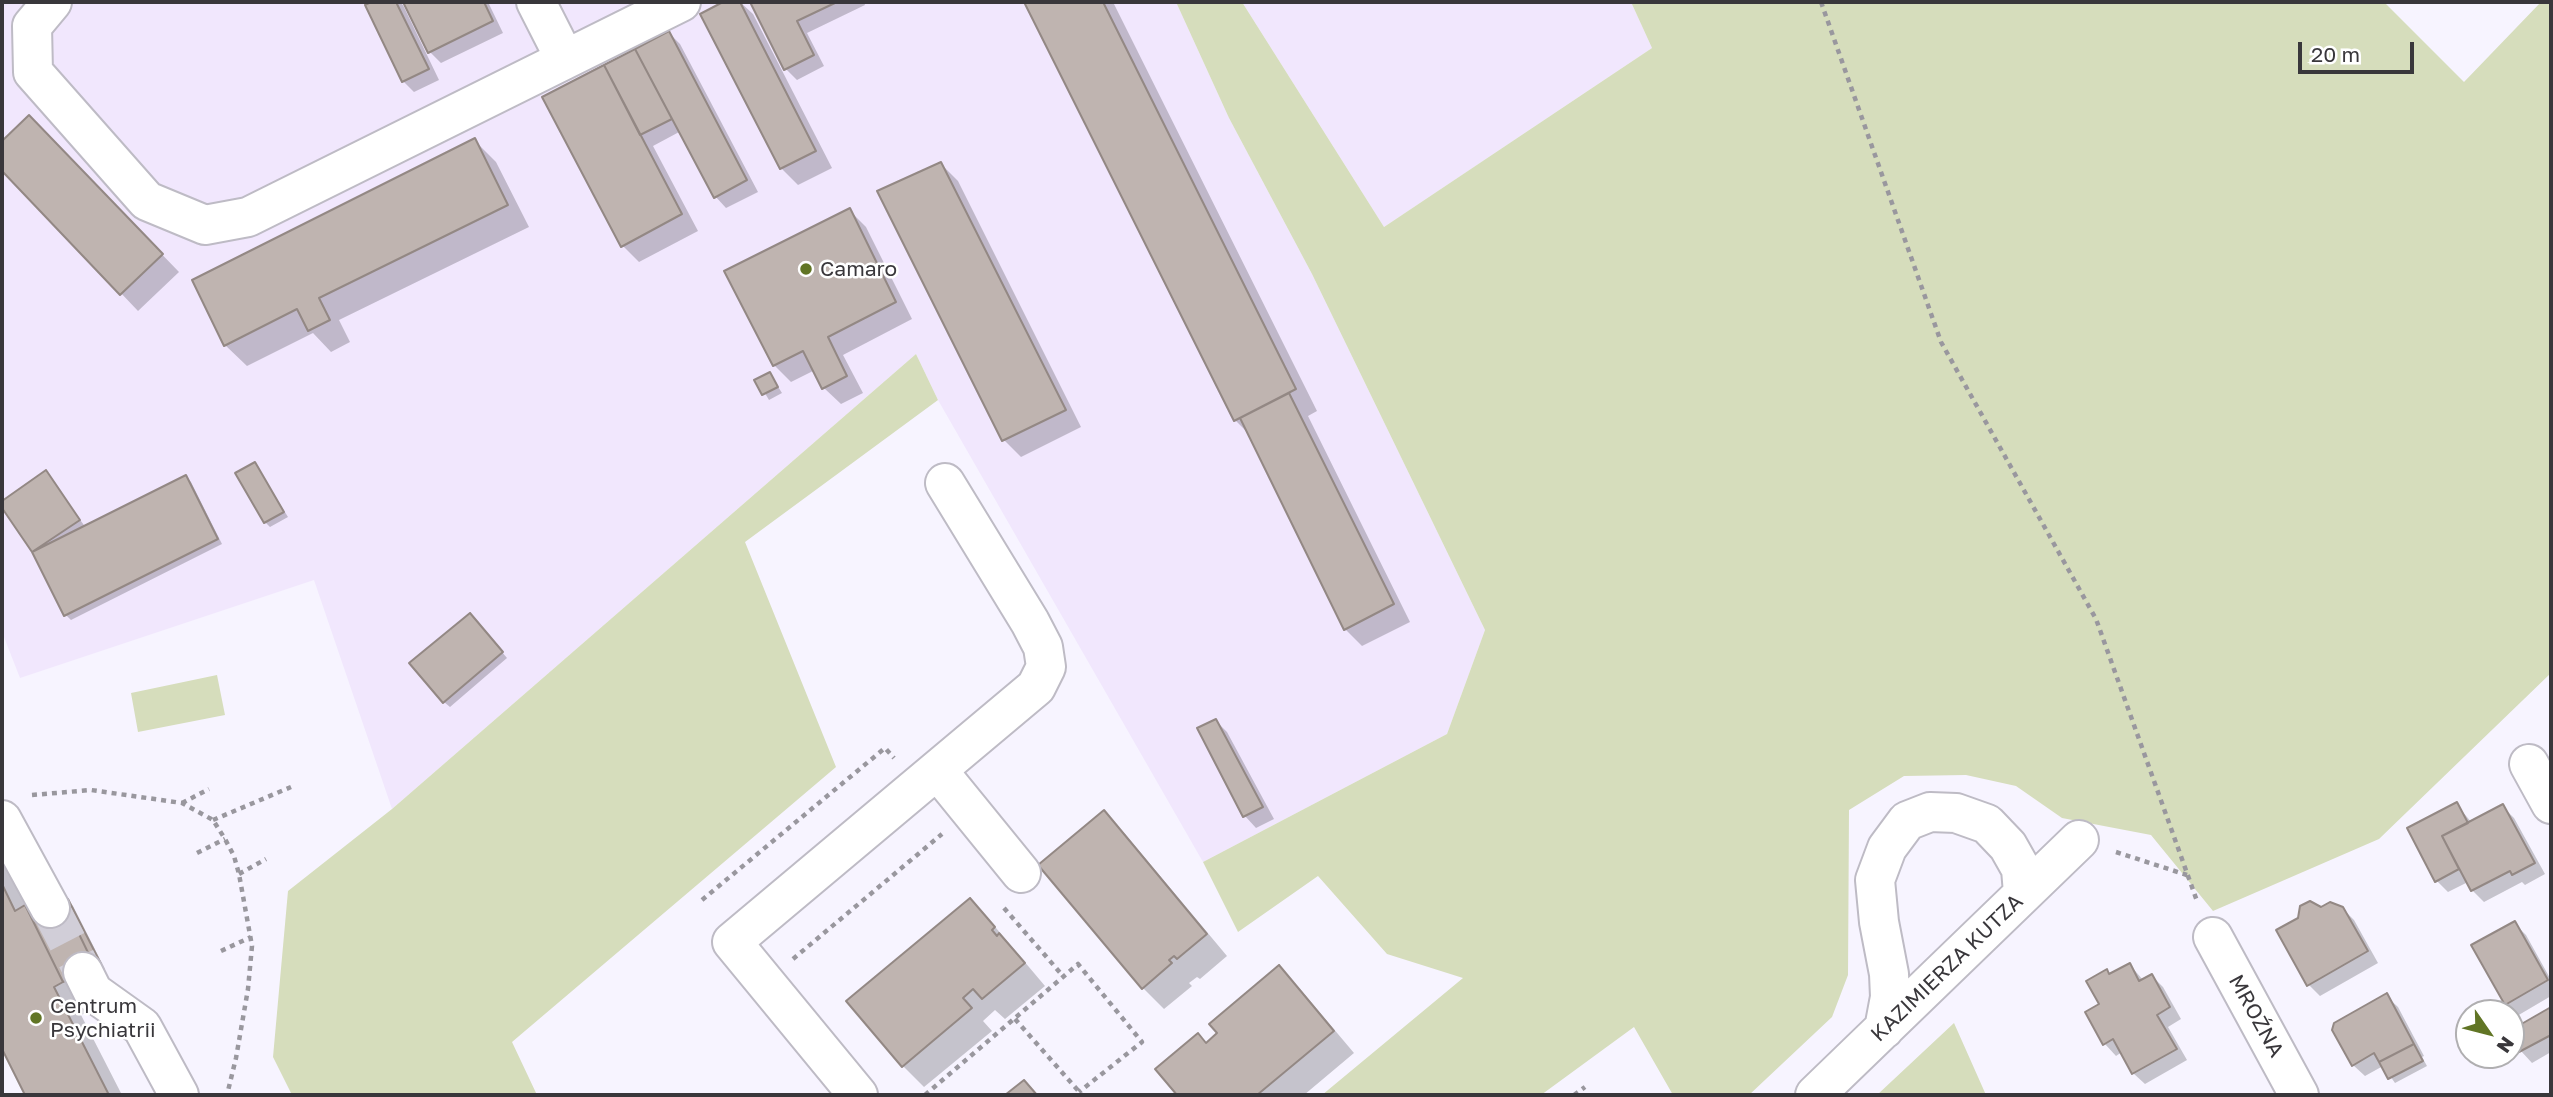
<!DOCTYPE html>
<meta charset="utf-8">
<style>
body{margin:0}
#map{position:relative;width:2553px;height:1097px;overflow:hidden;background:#f7f4ff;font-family:"Golos Text",sans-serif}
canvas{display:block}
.frame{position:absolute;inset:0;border:4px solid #39373b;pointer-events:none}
.north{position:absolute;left:2455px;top:999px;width:70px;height:70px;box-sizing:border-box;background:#fff;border:2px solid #b0afb1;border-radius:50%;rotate:125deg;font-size:19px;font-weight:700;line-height:28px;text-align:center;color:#39373b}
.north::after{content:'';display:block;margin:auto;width:24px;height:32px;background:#617525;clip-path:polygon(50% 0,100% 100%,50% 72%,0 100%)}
.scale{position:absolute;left:2298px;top:42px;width:116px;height:32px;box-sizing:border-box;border:4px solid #39373b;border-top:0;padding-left:9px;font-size:21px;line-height:24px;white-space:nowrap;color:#39373b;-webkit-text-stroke:5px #fff;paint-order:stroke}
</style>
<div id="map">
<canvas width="2553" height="1097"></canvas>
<div class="frame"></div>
<div class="north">N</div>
<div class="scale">20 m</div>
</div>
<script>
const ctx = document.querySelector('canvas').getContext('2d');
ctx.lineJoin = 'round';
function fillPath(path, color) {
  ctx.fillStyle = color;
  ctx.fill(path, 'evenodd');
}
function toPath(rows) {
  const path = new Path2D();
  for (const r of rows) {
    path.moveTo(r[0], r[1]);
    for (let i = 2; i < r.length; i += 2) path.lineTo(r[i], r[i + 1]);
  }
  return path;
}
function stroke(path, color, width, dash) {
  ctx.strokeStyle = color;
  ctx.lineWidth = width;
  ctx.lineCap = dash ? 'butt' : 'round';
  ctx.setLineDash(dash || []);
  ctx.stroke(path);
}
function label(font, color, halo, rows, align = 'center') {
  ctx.font = font + ' "Golos Text",sans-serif';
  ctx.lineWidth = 5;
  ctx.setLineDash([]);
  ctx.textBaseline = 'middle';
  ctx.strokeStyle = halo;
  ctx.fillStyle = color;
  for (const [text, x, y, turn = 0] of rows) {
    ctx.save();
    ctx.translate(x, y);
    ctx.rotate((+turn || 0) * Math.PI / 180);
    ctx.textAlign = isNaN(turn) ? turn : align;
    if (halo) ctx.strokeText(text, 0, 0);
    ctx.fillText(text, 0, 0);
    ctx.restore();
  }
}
const industrial = toPath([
 [2,2,1176,2,1229,118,1312,274,1485,630,1447,734,1203,862,938,400,916,354,392,809,314,580,20,678,2,632],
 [1242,2,1631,2,1652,48,1384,227]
]);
const green = toPath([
 [1176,2,1242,2,1384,227,1652,48,1631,2,2384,2,2464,82,2541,2,2551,2,2551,673,2379,839,2213,911,2151,835,2062,818,2016,786,1966,775,1904,776,1849,810,1848,975,1832,1017,1749,1095,1673,1095,1634,1027,1541,1095,1322,1095,1463,978,1387,954,1318,876,1238,932,1203,862,1447,734,1485,630,1312,274,1229,118],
 [916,354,938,400,745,542,836,767,512,1042,537,1095,292,1095,273,1057,288,891,392,809],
 [217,675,225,715,138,732,131,693],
 [1954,1023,1986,1095,1877,1095]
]);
const shadow = toPath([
 [375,2,399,2,403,5,439,80,414,92,403,81,368,5],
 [405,2,488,2,503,33,441,63,430,52],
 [727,2,740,2,753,14,832,168,798,185,781,168,703,15],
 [752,2,864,2,865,5,807,33,824,66,797,80,786,69],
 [1026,2,1113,2,1317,411,1308,416,1410,622,1362,646,1345,629,1251,436,1235,420],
 [669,33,680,44,758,192,726,208,715,196,681,131,653,146,698,231,639,262,622,245,544,98],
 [29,117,179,272,138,311,2,168,2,143],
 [475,141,496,162,529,227,339,320,350,342,331,352,313,333,247,366,225,345],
 [941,164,958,181,1081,427,1021,457,1004,440],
 [849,210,866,227,912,319,843,355,863,393,841,404,824,388,815,370,791,382,774,365],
 [770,374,782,393,769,400,757,380],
 [255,464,288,517,270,527,265,522],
 [46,472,86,528,186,477,191,482,222,544,71,620,66,615,34,552,2,504],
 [475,620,507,658,450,707,444,702],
 [1216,721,1227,732,1274,819,1256,828,1245,816,1200,729],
 [2457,805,2472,823,2502,806,2514,818,2545,874,2525,885,2522,882,2484,902,2472,890,2468,882,2448,892,2437,881,2410,829],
 [1104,813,1125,834,1227,956,1200,979,1197,977,1189,983,1192,986,1164,1009,1143,988],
 [2,856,28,912,34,918,68,901,73,906,105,969,101,971,90,1011,81,1015,122,1095,27,1095,2,1045],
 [970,900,991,922,1045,986,1005,1019,995,1010,983,1021,992,1031,924,1087,903,1066],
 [2342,908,2354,920,2378,963,2320,996,2309,985,2321,909],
 [2515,924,2526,935,2551,980,2551,996,2517,1016,2506,1004,2473,946],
 [2130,965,2143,980,2152,976,2163,987,2181,1019,2168,1027,2187,1060,2145,1084,2133,1073,2122,1052,2116,1056,2105,1044,2087,1012,2101,1004,2106,971,2111,976],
 [1278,967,1300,989,1354,1053,1304,1095,1180,1095,1158,1069,1207,1044],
 [2386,996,2398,1007,2424,1056,2422,1057,2427,1066,2395,1083,2383,1066,2365,1076,2353,1065],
 [2551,1009,2551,1052,2532,1063,2521,1051,2511,1031]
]);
const building = toPath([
 [371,2,396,2,429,69,402,82,365,5,371,2],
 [403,2,484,2,493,21,428,53,403,2],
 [723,2,740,2,816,151,780,169,700,14,723,2],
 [750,2,837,2,797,21,814,55,784,70,750,2],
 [1024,2,1103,2,1296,389,1234,421,1024,2],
 [669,31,747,180,714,198,635,49,669,31],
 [635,49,672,119,640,135,604,65,635,49],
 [604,65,682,214,621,247,542,97,604,65],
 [29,115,163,254,120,295,2,171,2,141,29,115],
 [475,138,508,205,319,298,330,320,308,331,297,309,224,346,192,280,475,138],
 [941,162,1066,410,1002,441,877,191,941,162],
 [850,208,896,302,828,337,847,376,822,389,803,351,773,366,724,271,850,208],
 [770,372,778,387,762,395,754,380,770,372],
 [1289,393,1394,604,1344,630,1240,418,1289,393],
 [255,462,284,512,264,523,235,473,255,462],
 [46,470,80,520,32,552,2,508,2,501,46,470],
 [186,475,218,539,64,616,32,552,186,475],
 [470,613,503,652,443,703,409,663,470,613],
 [1216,719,1263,807,1243,817,1197,728,1216,719],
 [2457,802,2468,823,2442,836,2459,869,2435,882,2407,828,2457,802],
 [2503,804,2535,863,2512,875,2510,871,2471,891,2442,836,2503,804],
 [1104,810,1207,934,1177,959,1174,956,1169,960,1172,963,1142,989,1038,865,1104,810],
 [2,884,15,911,25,905,31,917,63,982,54,987,109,1095,25,1095,2,1049,2,884],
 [970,898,995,927,992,930,997,936,999,933,1025,963,982,999,973,989,963,998,972,1008,902,1067,846,1001,970,898],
 [68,899,101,964,95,967,63,901,68,899],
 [63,901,95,967,63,982,31,917,63,901],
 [2310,901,2321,907,2330,902,2343,907,2368,951,2307,986,2276,930,2298,918,2300,906,2310,901],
 [2515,921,2548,980,2505,1005,2471,945,2515,921],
 [2130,963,2139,981,2152,974,2170,1007,2157,1015,2177,1049,2132,1074,2113,1039,2103,1045,2085,1012,2099,1004,2086,981,2107,969,2109,974,2130,963],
 [1279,965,1334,1031,1257,1095,1177,1095,1155,1069,1198,1033,1206,1043,1217,1033,1209,1024,1279,965],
 [2387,993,2414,1044,2379,1062,2374,1053,2352,1066,2332,1030,2334,1023,2387,993],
 [2551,1007,2551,1035,2519,1052,2511,1038,2511,1030,2551,1007],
 [2414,1044,2423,1061,2388,1079,2379,1062,2414,1044],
 [1024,1080,1037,1095,1005,1095,1024,1080]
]);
const minorTunnel = toPath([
 [50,908,83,972]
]);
const path = toPath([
 [1821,2,1941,342,2096,619,2197,901],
 [32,795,91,790,182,803,213,820,225,839,234,856,239,874,252,946,248,989,236,1058,227,1095],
 [182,803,209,789],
 [213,820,291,787],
 [2116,852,2187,875],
 [197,853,225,839],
 [239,874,266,859],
 [702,900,885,748,894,758],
 [1004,908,1063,976],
 [221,951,251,937],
 [793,959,942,834],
 [1015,1019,1082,1095],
 [925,1095,1078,964,1142,1042,1079,1092],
 [1574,1095,1585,1087]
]);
const minor = toPath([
 [52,2,32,26,33,72,147,201,205,225,248,217,681,2],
 [536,2,565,59],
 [2529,764,2551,804],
 [938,771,1021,873],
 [2,820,50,908],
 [2213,937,2299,1095],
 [83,972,93,992,142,1027,179,1095],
 [1884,1029,1890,997,1889,974,1879,922,1875,880,1887,848,1907,821,1930,812,1956,813,1987,824,2008,846,2021,869,2023,893],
 [858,1095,732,942,1036,687,1046,667,1043,647,1030,622,945,483],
 [1815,1095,2079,840]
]);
const markers = [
 [806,269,7,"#617525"],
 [36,1018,7,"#617525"]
];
const poiNames = [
 ["Camaro",820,269],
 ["Centrum",50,1006],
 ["Psychiatrii",50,1030]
];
const streetNames = [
 ["KAZIMIERZA KUTZA",1947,968,-44],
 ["MROŹNA",2256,1016,61]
];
fillPath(industrial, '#f1e7fd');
fillPath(green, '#d6ddbc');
fillPath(shadow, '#0003');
fillPath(building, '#bfb4b0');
stroke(building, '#938884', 2);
stroke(minorTunnel, '#d1ced8', 38, [38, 19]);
stroke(minor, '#bebbc5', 42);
stroke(path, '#99979e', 4.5, [5, 5]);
stroke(minor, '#fff', 38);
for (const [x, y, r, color] of markers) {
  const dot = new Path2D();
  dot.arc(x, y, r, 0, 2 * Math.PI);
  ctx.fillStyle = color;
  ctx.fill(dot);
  stroke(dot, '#fff', 2.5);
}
label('21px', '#39373b', '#fff', poiNames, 'left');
label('21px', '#39373b', '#fff', streetNames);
</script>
